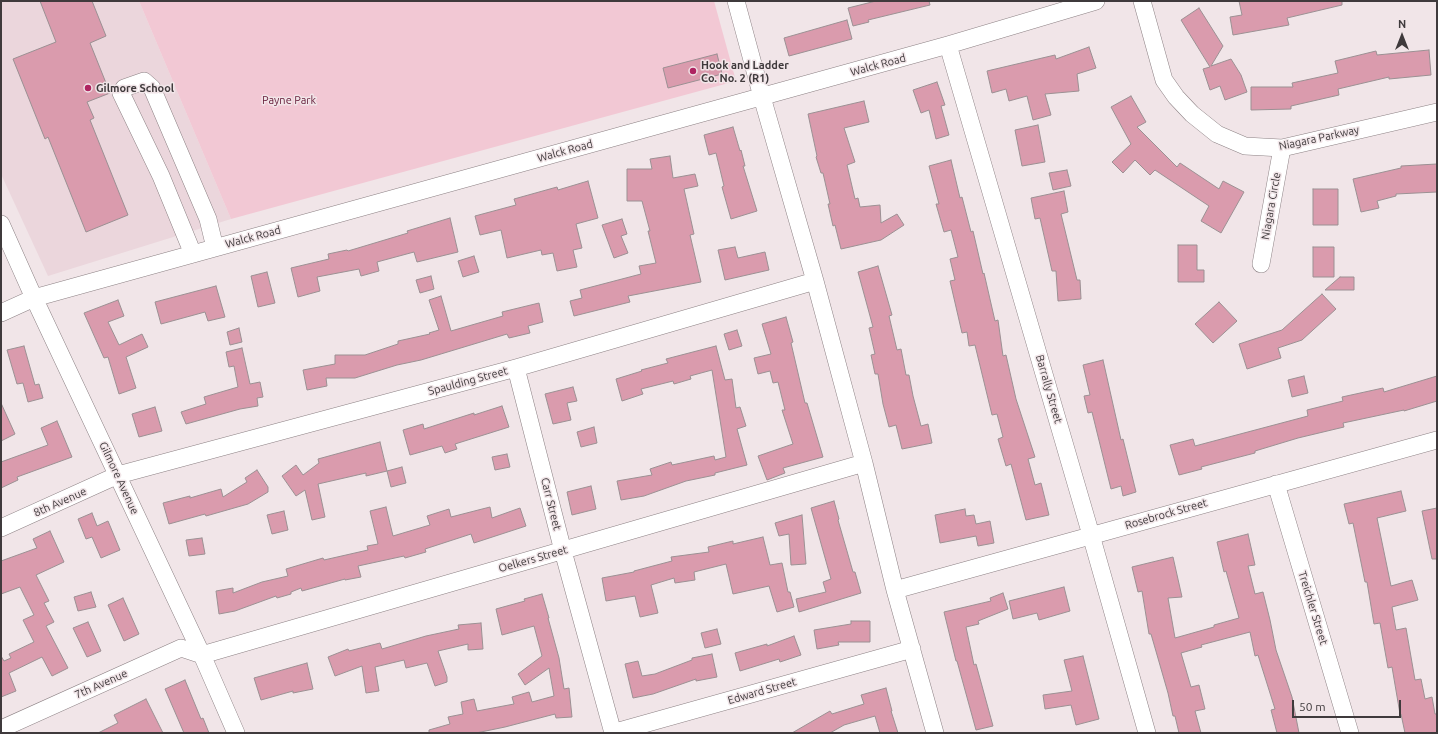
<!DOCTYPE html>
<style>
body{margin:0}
#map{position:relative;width:1438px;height:734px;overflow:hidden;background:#f1e5e8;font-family:Ubuntu,sans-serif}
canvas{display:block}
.frame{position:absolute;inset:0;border:2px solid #3f3a3c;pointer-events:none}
.north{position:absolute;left:1382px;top:16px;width:40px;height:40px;-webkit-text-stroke:3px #f1e5e8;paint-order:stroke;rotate:0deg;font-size:11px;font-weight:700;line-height:16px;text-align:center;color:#3f3a3c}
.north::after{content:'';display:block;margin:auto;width:14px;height:18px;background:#3f3a3c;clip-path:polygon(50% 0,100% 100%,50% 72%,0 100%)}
.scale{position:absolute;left:1292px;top:700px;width:109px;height:18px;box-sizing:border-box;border:2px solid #3f3a3c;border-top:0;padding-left:5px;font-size:12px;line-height:14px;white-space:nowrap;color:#3f3a3c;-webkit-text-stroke:3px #f1e5e8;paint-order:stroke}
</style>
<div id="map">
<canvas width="1438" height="734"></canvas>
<div class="frame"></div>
<div class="north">N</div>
<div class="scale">50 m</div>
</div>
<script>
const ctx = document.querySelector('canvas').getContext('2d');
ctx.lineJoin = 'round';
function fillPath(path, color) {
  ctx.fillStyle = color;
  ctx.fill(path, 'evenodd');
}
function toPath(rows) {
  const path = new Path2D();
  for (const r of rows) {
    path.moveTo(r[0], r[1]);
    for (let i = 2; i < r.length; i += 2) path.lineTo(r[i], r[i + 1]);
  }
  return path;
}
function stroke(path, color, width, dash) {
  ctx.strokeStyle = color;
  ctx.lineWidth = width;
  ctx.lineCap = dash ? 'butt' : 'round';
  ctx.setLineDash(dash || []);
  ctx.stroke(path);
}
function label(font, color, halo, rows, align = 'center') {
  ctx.font = font + ' Ubuntu,sans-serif';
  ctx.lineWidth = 3;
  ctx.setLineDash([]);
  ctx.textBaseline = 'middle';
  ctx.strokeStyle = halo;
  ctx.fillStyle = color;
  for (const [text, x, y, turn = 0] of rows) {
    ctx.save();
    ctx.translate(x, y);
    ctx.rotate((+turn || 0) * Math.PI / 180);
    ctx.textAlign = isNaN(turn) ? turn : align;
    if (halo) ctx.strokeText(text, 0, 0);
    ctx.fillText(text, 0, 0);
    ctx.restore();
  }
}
const built = toPath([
 [1,1,139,1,231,219,48,276,1,174]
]);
const green = toPath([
 [139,1,714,1,736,81,231,219]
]);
const building = toPath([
 [40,1,92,1,106,36,90,43,110,93,87,102,94,118,90,120,128,215,86,232,48,137,45,139,13,59,56,42,40,1],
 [876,1,929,1,930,5,868,20,869,22,853,26,848,8,876,1],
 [1239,1,1342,1,1342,5,1287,18,1289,25,1233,35,1230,17,1242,15,1239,1],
 [1199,8,1223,46,1211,66,1231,59,1241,75,1247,92,1225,100,1220,86,1210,90,1203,69,1210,67,1181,20,1199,8],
 [847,20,852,39,789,56,784,38,847,20],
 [1089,47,1096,68,1077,74,1079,91,1045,94,1051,115,1033,120,1027,96,1009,101,1006,89,992,93,987,71,1055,55,1056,59,1089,47],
 [1429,50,1431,75,1389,79,1389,77,1338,89,1339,95,1291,106,1291,109,1251,110,1251,87,1293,87,1292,83,1338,73,1335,61,1376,51,1377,55,1429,50],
 [717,54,722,74,668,88,663,68,717,54],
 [937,82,945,105,941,106,949,135,936,139,929,110,921,113,913,90,937,82],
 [1131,96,1146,122,1137,127,1177,167,1180,163,1219,189,1223,181,1244,192,1221,233,1201,221,1209,206,1155,170,1150,175,1135,160,1123,173,1112,162,1131,144,1111,107,1131,96],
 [864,101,869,122,844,128,855,162,847,165,855,199,858,198,860,207,880,205,881,223,897,214,904,225,881,240,841,249,835,225,833,226,828,204,830,204,823,173,821,173,816,157,817,156,808,114,864,101],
 [1038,125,1045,162,1022,166,1015,130,1038,125],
 [733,127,740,151,741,150,745,166,743,166,757,211,731,219,722,187,724,186,716,153,709,155,704,135,733,127],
 [670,156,673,178,695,174,698,186,684,189,694,234,690,235,701,282,628,296,630,302,574,316,570,301,582,298,580,290,641,274,639,266,656,263,648,231,650,231,642,201,627,201,627,169,652,169,650,159,670,156],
 [951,160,960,198,962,197,971,232,973,231,983,274,984,273,995,321,998,320,1003,356,1006,355,1016,399,1035,457,1028,459,1035,485,1041,483,1049,515,1026,520,1011,464,1006,466,998,439,1003,437,997,414,992,415,975,345,969,346,967,332,962,333,950,281,955,280,950,259,958,257,951,230,944,232,936,204,939,204,929,166,951,160],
 [1437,164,1437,192,1396,194,1396,196,1377,201,1379,208,1361,212,1353,179,1401,168,1401,166,1437,164],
 [1067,170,1071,186,1053,190,1049,173,1067,170],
 [588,181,598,218,576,224,582,248,573,250,577,267,557,271,553,253,542,255,541,250,507,258,501,230,480,235,475,216,516,205,514,199,557,187,558,190,588,181],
 [1313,189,1338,189,1338,225,1313,225,1313,189],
 [1064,191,1068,212,1061,214,1077,280,1080,280,1081,299,1058,301,1056,271,1052,271,1040,218,1035,219,1031,198,1064,191],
 [450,218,458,252,417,262,414,252,377,262,379,271,361,276,359,269,317,277,320,291,298,297,291,268,329,259,328,254,347,250,348,251,408,233,407,231,450,218],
 [622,219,627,234,621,236,628,253,614,258,602,225,622,219],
 [1178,245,1197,245,1197,270,1204,270,1204,282,1178,282,1178,245],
 [735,247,738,258,765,252,769,270,725,280,718,250,735,247],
 [1313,247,1334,247,1334,277,1313,277,1313,247],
 [474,256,479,272,463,277,458,261,474,256],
 [878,266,892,315,889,316,897,350,901,349,906,375,909,375,913,396,921,426,928,424,932,443,902,449,896,425,889,427,883,404,878,374,875,374,871,355,875,354,869,328,873,327,858,272,878,266],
 [267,272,275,303,258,307,251,276,267,272],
 [431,276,434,289,420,293,416,280,431,276],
 [1340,277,1354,277,1354,290,1325,290,1340,277],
 [216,286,225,317,208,321,205,312,161,324,155,302,216,286],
 [1322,294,1336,309,1302,340,1278,348,1281,358,1247,369,1239,344,1282,330,1322,294],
 [441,296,451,331,503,316,502,312,539,303,543,322,528,326,530,333,509,338,507,334,421,360,397,365,355,378,326,378,327,386,307,390,303,370,335,364,335,355,365,355,398,344,398,341,430,334,429,333,439,330,429,300,441,296],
 [118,300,124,316,108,322,119,345,142,334,148,347,126,357,136,388,119,394,108,357,104,358,84,313,118,300],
 [1219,302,1237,321,1213,343,1195,324,1219,302],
 [786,317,793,342,791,343,805,403,807,403,823,457,783,468,785,473,767,480,758,456,793,444,782,410,785,410,778,382,773,383,770,371,758,374,754,358,771,354,762,324,786,317],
 [239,328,242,342,230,345,227,332,239,328],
 [737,330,742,346,729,350,724,334,737,330],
 [24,346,35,385,39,384,43,398,28,402,23,383,17,384,7,350,24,346],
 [716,346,725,380,732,379,736,408,740,407,746,426,737,429,747,465,715,473,715,475,686,481,644,496,621,500,617,481,652,475,650,469,671,462,672,465,714,456,715,460,726,457,712,370,690,376,691,379,674,384,673,381,641,389,643,394,622,401,616,379,642,371,641,370,668,363,666,359,716,346],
 [242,348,250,384,260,382,263,397,257,398,258,406,240,409,186,424,181,412,206,404,204,397,238,387,234,366,229,367,226,352,242,348],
 [1103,360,1121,440,1123,439,1136,492,1123,496,1121,486,1111,489,1092,412,1088,413,1084,396,1090,395,1083,365,1103,360],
 [1304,376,1308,393,1292,397,1288,380,1304,376],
 [1437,376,1437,401,1404,411,1404,410,1343,423,1344,427,1298,438,1255,451,1255,453,1201,467,1202,469,1179,475,1170,445,1193,439,1195,446,1308,416,1307,410,1343,401,1342,397,1383,388,1384,392,1437,376],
 [573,387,577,401,567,403,571,420,553,424,545,394,573,387],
 [1,403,15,434,1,441,1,403],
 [502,406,509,427,455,444,457,449,445,453,442,446,410,455,403,430,423,424,424,429,474,413,474,415,502,406],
 [155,407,162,431,139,437,132,414,155,407],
 [57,421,72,457,17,477,18,480,1,488,1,462,48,445,41,428,57,421],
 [594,427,597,443,581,447,577,432,594,427],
 [380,442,387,471,366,476,366,473,318,484,325,517,312,520,305,490,296,496,282,476,296,465,303,475,319,463,318,459,380,442],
 [507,454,510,467,495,470,492,457,507,454],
 [402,467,406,483,391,487,387,471,402,467],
 [257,470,268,487,268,492,248,504,206,516,205,514,169,524,163,503,190,496,190,498,221,489,223,497,247,482,245,478,257,470],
 [591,486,596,509,572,515,567,492,591,486],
 [1401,491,1406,511,1377,518,1391,586,1412,580,1418,600,1392,607,1396,630,1406,628,1415,680,1421,679,1425,699,1432,697,1435,714,1437,714,1437,733,1405,733,1401,714,1400,714,1392,667,1388,668,1380,623,1374,624,1367,582,1365,582,1353,523,1349,524,1344,504,1401,491],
 [834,501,839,519,838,520,853,572,855,572,861,593,799,612,796,599,826,592,823,582,831,579,811,508,834,501],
 [386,507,393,536,430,525,427,516,449,509,451,517,490,507,492,518,520,508,526,526,474,543,471,534,425,549,426,552,405,558,404,556,358,566,361,577,345,580,345,579,302,591,301,588,291,592,291,594,277,598,276,596,235,611,219,614,216,591,233,588,233,593,262,582,288,576,286,569,323,558,324,560,368,550,367,546,378,544,370,511,386,507],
 [1437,508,1437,559,1432,559,1422,511,1437,508],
 [965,509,966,516,974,515,976,524,990,521,994,543,978,546,976,536,940,543,935,515,965,509],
 [284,511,288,530,272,534,267,515,284,511],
 [92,513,97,526,108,521,120,550,101,558,92,537,86,539,78,519,92,513],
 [802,515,806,564,791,565,789,534,779,536,775,523,802,515],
 [50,531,64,562,36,575,49,601,44,603,54,622,46,626,68,668,52,676,42,657,9,673,16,691,1,697,1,656,4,661,11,658,9,654,34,642,23,620,34,615,20,587,1,594,1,561,37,548,33,539,50,531],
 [1248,534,1255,565,1248,566,1255,594,1263,592,1270,620,1276,650,1292,697,1299,733,1277,733,1271,710,1275,709,1258,655,1255,656,1250,632,1201,645,1202,647,1181,653,1191,687,1199,685,1205,709,1195,711,1201,733,1179,733,1175,716,1173,716,1168,693,1151,634,1149,634,1142,591,1138,592,1132,567,1173,557,1182,597,1168,598,1175,638,1214,627,1214,625,1239,618,1226,571,1224,572,1217,542,1248,534],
 [763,537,770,565,782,563,788,592,790,592,794,607,777,612,769,586,733,594,726,564,694,572,695,580,675,583,674,578,651,585,658,613,640,617,635,596,606,601,602,578,634,572,634,571,672,561,671,557,709,552,708,547,733,541,733,544,763,537],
 [202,538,205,554,189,556,186,540,202,538],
 [1064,587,1070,611,1039,620,1037,613,1013,619,1009,601,1064,587],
 [91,592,96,607,78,611,74,597,91,592],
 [1003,593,1008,609,978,621,979,624,966,627,974,665,976,664,993,726,976,730,957,661,956,661,944,612,991,601,990,598,1003,593],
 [542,594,549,618,548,618,559,658,564,689,569,688,572,717,556,718,555,714,505,727,476,733,429,733,429,730,450,724,448,717,463,714,461,702,474,699,477,711,514,704,512,697,529,692,532,702,554,696,549,668,525,685,518,674,542,656,534,626,502,635,496,609,525,601,524,599,542,594],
 [123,598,139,634,124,641,108,605,123,598],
 [851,621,870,621,870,642,838,642,839,645,817,649,814,630,851,624,851,621],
 [88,622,101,651,87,657,73,628,88,622],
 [481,623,483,649,468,650,468,644,438,651,447,677,447,682,435,686,427,663,406,668,404,660,375,667,379,691,366,693,362,666,335,676,328,657,348,649,349,651,380,643,382,649,426,636,459,629,458,625,481,623],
 [717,629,721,644,705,648,701,633,717,629],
 [794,636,801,655,780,662,779,659,740,671,735,653,767,644,767,646,794,636],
 [712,654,717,677,696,681,696,679,653,694,633,698,625,664,638,661,642,676,655,674,692,660,692,658,712,654],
 [1083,656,1099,719,1076,725,1071,705,1045,709,1043,695,1072,691,1064,660,1083,656],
 [307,663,313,689,293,693,293,691,261,700,254,678,307,663],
 [185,680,201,719,203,718,209,733,184,733,165,689,185,680],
 [886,688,892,711,891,711,898,733,880,733,875,716,844,725,830,733,792,733,830,711,832,714,864,704,861,695,886,688],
 [146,699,163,733,98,733,118,723,114,715,146,699]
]);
const minor = toPath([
 [736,1,762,97,815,281,864,463,895,590,935,733],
 [1142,1,1164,80,1176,97,1192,114,1217,134,1245,146,1282,148,1437,112],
 [948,45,1091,535,1147,733],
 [1,224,34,298,202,655,236,733],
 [193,254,161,176,121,93,124,88,144,81,152,88,208,219,215,248],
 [1261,264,1282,148],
 [1,313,34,298,948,45,1096,1],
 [516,368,563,551,613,733],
 [1276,484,1350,733],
 [1,528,118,475,516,368,815,281],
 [895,590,1437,440],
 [1,729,181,648,202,655,864,463],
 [612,733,912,649]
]);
const markers = [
 [693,71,4,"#af2461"],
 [88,88,4,"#af2461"]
];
const poiNames = [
 ["Hook and Ladder",701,65],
 ["Co. No. 2 (R1)",701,78],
 ["Gilmore School",96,88]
];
const streetNames = [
 ["Walck Road",878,65,-15],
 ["Niagara Parkway",1319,138,-12],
 ["Walck Road",565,151,-15],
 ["Niagara Circle",1271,206,-80],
 ["Walck Road",253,237,-15],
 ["Spaulding Street",468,381,-15],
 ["Barrally Street",1049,389,74],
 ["Gilmore Avenue",119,478,65],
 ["8th Avenue",60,502,-24],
 ["Carr Street",551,504,76],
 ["Rosebrock Street",1166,514,-16],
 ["Oelkers Street",533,559,-16],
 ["Treichler Street",1313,608,73],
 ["7th Avenue",101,684,-24],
 ["Edward Street",762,691,-16]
];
const parkNames = [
 ["Payne Park",289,100]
];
fillPath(built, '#ebd6dc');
fillPath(green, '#f2c8d4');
fillPath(building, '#da9bad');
stroke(building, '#9b9093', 1);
stroke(minor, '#8d8285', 18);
stroke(minor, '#fff', 17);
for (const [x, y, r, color] of markers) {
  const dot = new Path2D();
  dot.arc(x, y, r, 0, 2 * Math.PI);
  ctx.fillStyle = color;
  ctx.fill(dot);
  stroke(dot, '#f1e5e8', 1.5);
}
label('bold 11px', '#3f3a3c', '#f1e5e8', poiNames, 'left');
label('11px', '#3f3a3c', '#f1e5e8', streetNames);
label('11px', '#641b38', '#f1e5e8', parkNames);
</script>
